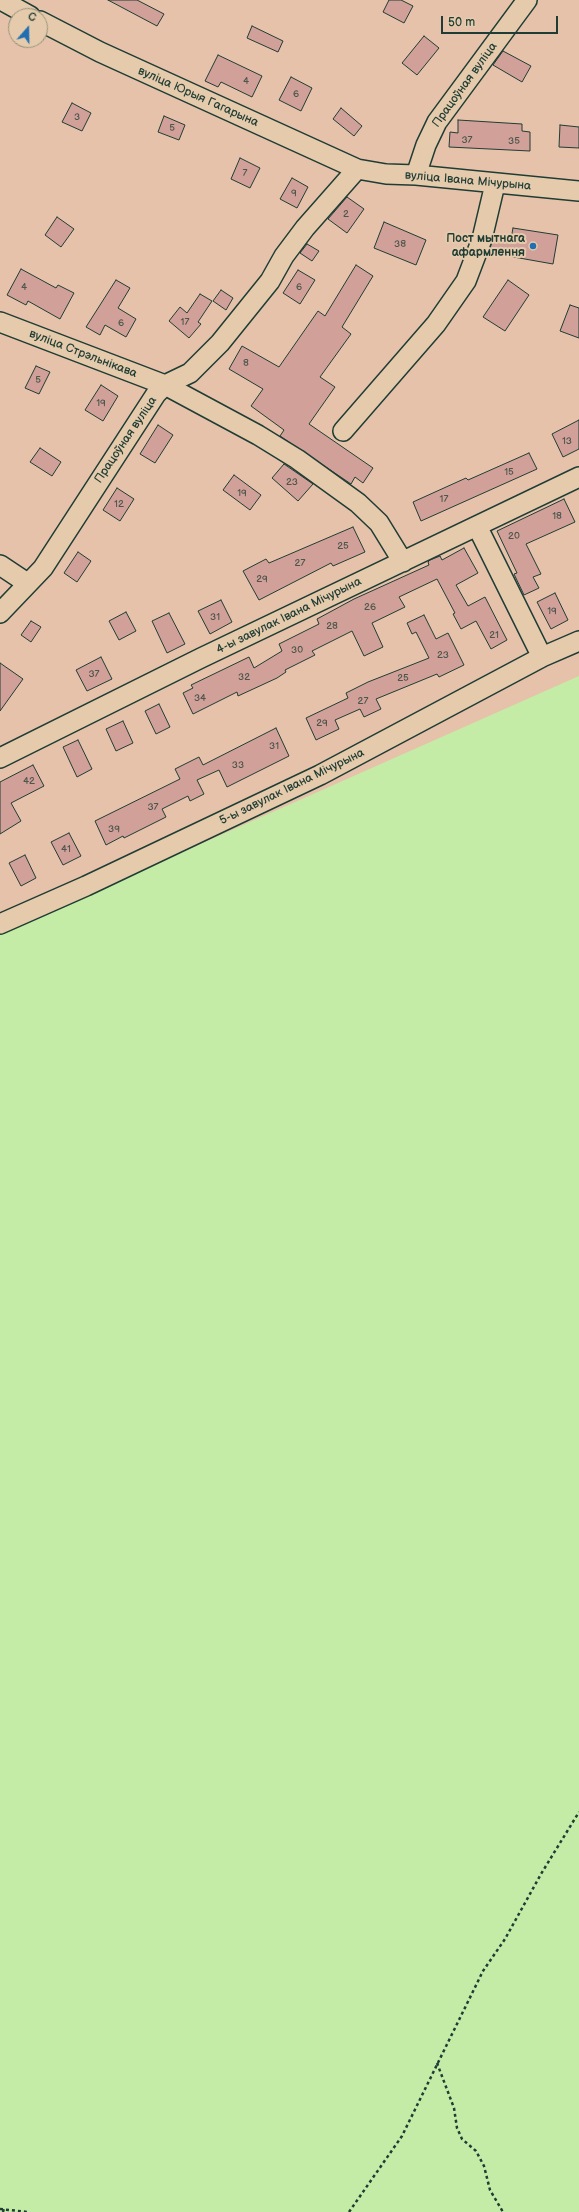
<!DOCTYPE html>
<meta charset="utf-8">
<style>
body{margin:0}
#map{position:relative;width:579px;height:2212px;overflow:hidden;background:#e6c2aa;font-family:"Balsamiq Sans",sans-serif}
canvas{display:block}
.north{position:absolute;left:8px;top:8px;width:40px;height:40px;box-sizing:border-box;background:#e5caac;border:1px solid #96927c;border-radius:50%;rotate:20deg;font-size:11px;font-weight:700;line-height:16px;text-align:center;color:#1f3d34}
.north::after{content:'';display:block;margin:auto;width:14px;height:18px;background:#1f6fb2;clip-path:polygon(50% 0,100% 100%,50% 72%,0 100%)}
.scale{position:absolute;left:441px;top:16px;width:117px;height:18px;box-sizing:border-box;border:2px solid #1f3d34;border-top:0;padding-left:5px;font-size:12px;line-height:14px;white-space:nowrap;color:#1f3d34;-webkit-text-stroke:3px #e5caac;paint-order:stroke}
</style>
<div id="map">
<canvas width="579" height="2212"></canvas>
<div class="north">С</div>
<div class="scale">50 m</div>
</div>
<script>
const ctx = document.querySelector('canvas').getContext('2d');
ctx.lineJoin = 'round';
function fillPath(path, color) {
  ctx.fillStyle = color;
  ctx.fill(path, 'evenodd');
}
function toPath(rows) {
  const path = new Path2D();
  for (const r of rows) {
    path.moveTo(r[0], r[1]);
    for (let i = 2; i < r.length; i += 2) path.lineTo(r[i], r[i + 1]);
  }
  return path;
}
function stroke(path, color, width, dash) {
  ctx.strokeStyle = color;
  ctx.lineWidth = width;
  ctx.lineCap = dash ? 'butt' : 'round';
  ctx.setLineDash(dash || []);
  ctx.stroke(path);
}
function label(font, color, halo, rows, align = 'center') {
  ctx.font = font + ' "Balsamiq Sans",sans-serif';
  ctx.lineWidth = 4;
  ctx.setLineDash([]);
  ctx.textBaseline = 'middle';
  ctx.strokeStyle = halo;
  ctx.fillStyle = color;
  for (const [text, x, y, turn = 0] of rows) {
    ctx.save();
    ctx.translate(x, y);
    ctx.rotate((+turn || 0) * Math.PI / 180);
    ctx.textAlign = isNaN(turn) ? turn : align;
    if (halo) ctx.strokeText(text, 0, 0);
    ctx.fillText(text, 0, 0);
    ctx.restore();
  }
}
const green = toPath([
 [579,676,579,2212,0,2212,0,933]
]);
const building = toPath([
 [108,0,137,0,164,14,157,26,108,0],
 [389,0,401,0,413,6,404,23,383,12,389,0],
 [252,26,283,41,278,52,247,38,252,26],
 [424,36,439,48,417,75,402,63,424,36],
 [503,51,531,66,522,82,493,65,503,51],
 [218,55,262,76,252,97,221,82,218,87,205,81,218,55],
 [291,77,312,88,301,111,279,100,291,77],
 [72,103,91,113,82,131,62,122,72,103],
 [341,108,362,126,354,136,333,119,341,108],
 [164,116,185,125,179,140,158,132,164,116],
 [458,120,522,124,522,131,530,132,530,151,449,147,450,132,458,133,458,120],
 [560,125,579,127,579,148,559,147,560,125],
 [240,158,260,168,250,188,231,179,240,158],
 [292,178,308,187,297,208,280,199,292,178],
 [347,197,364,209,347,233,328,219,347,197],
 [57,217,74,229,61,247,45,235,57,217],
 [384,222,426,240,416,265,374,248,384,222],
 [513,228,558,235,553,264,508,256,509,254,490,248,494,234,511,239,513,228],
 [307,244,319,251,312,261,300,253,307,244],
 [356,265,373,276,342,327,351,334,320,377,335,387,309,424,373,468,363,483,355,477,351,484,280,436,284,430,251,406,263,389,229,369,242,346,279,367,318,311,325,316,356,265],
 [21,269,56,288,58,285,74,293,60,319,28,301,26,305,7,295,21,269],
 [298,270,315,280,300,304,283,293,298,270],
 [116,280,130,288,118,308,136,319,126,337,105,325,100,335,86,327,116,280],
 [508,280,529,295,505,331,483,317,508,280],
 [221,290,233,298,226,310,213,301,221,290],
 [200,294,212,301,198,322,201,324,189,338,169,321,180,307,187,313,200,294],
 [570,305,579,308,579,338,560,331,570,305],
 [36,366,50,372,39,394,25,388,36,366],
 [101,385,118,396,103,421,85,410,101,385],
 [579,420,579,449,563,457,552,434,579,420],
 [158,425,173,435,155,463,140,454,158,425],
 [40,448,61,462,52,476,30,462,40,448],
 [529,453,537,469,421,521,413,502,466,478,468,480,529,453],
 [284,464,313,484,298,501,272,478,284,464],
 [234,475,261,495,250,510,223,490,234,475],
 [117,488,134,499,120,521,103,510,117,488],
 [564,499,575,522,526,544,541,574,533,577,539,588,524,595,514,574,517,573,497,531,564,499],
 [353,527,365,552,333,566,331,563,259,600,243,571,266,559,269,563,353,527],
 [464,548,478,573,456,585,468,606,485,597,507,640,491,649,476,621,461,629,453,614,455,613,437,579,399,597,405,607,372,623,383,647,364,656,352,631,312,651,315,655,285,670,286,672,277,678,238,696,237,692,193,714,183,693,193,688,191,685,249,657,254,668,282,651,279,644,319,624,317,619,354,599,429,565,428,562,430,560,440,556,442,560,464,548],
 [78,552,91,561,77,582,64,573,78,552],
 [555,593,568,620,551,629,537,602,555,593],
 [221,600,232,622,210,634,198,611,221,600],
 [126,612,136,631,119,640,109,621,126,612],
 [169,613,185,644,167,653,152,621,169,613],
 [424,615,436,639,448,633,464,665,439,677,437,674,376,699,381,709,364,717,360,709,335,720,339,729,316,740,306,718,348,698,346,693,368,682,429,658,416,632,412,634,407,623,424,615],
 [31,621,41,627,31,642,21,635,31,621],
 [101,657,112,679,87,691,76,670,101,657],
 [0,663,23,679,0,711,0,663],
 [159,704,170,727,156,734,145,711,159,704],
 [123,721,133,743,116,751,106,729,123,721],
 [276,728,289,756,227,787,219,770,197,780,204,794,190,801,188,796,162,809,166,817,124,838,123,836,106,845,95,821,180,779,175,769,199,757,203,765,276,728],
 [78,740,92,769,77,777,63,747,78,740],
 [33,765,44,786,11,803,21,821,0,834,0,782,33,765],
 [69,833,81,856,63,865,51,842,69,833],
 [25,855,36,878,21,886,9,863,25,855]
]);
const path = toPath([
 [437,2063,454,2108,457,2128,462,2139,476,2151,484,2166,490,2190,503,2212],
 [0,2209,28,2212],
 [3,2212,4,2208],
 [349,2212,402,2136,483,1971,505,1939,541,1874,579,1812]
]);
const minor = toPath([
 [1,0,30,16],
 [40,21,100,52,357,169,386,174,416,175,579,191],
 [416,175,426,145,437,122,527,0],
 [0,322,165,385,258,435,297,459,358,503,379,523,403,562],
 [343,431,436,324,466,281,482,239,495,184],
 [477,526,542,657],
 [0,565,27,583],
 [0,613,43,568,156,394,165,385,190,373,220,343,270,281,284,256,305,228,357,169],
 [0,758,201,658,579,477],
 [0,924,86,886,320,775,542,657,579,641]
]);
const markers = [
 [533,246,4,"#1f6fb2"]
];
const numberNames = [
 ["4",246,81],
 ["6",296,94],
 ["3",77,117],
 ["5",172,128],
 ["37",467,140],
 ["35",514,141],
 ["7",245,173],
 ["9",294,193],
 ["2",346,214],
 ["38",400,244],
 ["4",24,287],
 ["6",299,287],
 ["17",185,322],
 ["6",121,323],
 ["8",246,363],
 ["5",38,380],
 ["19",101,403],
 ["13",567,441],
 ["15",509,472],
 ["23",292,482],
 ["19",242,493],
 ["17",444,499],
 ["12",119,504],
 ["18",557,516],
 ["20",514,536],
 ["25",343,546],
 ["27",300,563],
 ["29",262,579],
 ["26",370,607],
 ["19",552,611],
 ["31",215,617],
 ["28",332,626],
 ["21",494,635],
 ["30",297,650],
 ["23",443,655],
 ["37",94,674],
 ["32",244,677],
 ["25",403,678],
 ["34",200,698],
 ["27",363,701],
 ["29",322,723],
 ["31",274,746],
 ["33",238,765],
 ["42",29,781],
 ["37",153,807],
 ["39",114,829],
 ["41",66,849]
];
const streetNames = [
 ["Працоўная вуліца",465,85,-54],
 ["вуліца Юрыя Гагарына",198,97,24],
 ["вуліца Івана Мічурына",468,181,5],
 ["вуліца Стрэльнікава",83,354,21],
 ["Працоўная вуліца",126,440,-56],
 ["4-ы завулак Івана Мічурына",289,616,-26],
 ["5-ы завулак Івана Мічурына",292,787,-26]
];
const poiNames = [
 ["Пост мытнага",525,239],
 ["афармлення",525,253]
];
fillPath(green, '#c4eca7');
fillPath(building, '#d1a098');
stroke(building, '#1f3d34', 1);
stroke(minor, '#1f3d34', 22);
stroke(path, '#1f3d34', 2.5, [3, 3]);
stroke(minor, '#e5caac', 19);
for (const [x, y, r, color] of markers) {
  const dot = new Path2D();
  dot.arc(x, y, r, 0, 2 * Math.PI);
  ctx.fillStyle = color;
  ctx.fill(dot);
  stroke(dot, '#e5caac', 1.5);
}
label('10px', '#4c564d', null, numberNames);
label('12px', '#1f3d34', '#e5caac', streetNames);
label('bold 12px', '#1f3d34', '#e5caac', poiNames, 'right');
</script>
